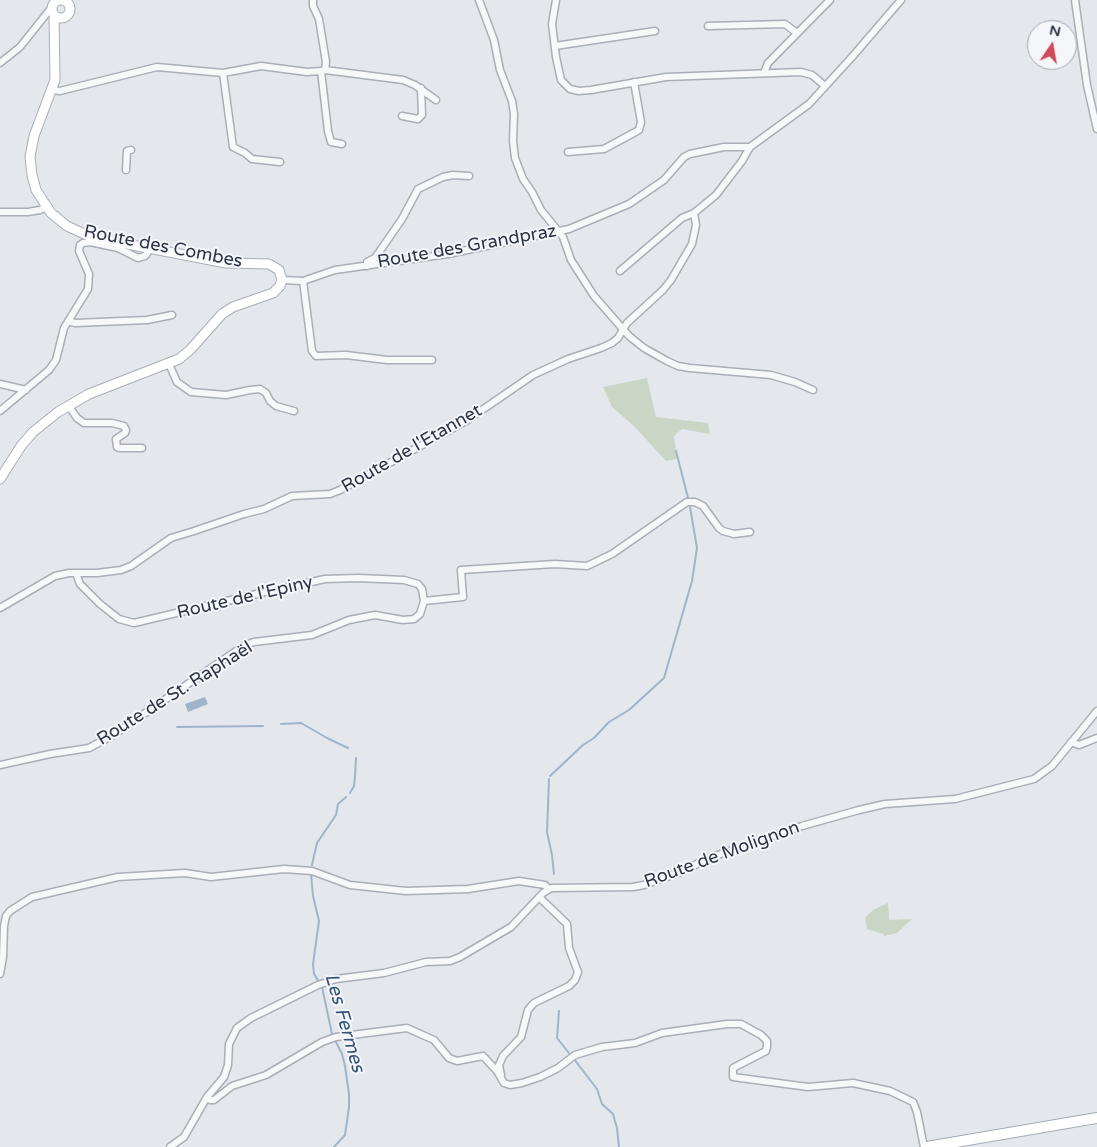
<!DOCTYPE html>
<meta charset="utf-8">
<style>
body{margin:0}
#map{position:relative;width:1097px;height:1147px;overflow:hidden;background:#e4e7ec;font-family:"Varela Round",sans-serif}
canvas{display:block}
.north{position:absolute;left:1027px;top:20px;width:50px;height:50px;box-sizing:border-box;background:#f4f6f9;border:1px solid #a4a8b1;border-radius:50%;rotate:12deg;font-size:14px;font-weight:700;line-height:20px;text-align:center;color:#2b3445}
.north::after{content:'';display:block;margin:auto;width:18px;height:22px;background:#d1495b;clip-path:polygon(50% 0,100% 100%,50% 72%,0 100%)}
</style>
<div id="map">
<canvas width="1097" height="1147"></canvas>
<div class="north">N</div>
</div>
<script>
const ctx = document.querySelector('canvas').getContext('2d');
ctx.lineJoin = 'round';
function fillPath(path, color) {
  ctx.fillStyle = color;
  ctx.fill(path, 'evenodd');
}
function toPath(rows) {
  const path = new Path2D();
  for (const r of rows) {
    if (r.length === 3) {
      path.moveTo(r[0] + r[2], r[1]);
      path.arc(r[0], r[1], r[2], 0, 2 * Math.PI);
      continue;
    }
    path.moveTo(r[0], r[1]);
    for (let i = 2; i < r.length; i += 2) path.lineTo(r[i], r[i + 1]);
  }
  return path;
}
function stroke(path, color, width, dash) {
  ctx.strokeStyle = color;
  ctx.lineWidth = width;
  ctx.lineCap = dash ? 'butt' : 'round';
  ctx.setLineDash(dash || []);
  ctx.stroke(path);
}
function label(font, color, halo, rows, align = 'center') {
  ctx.font = font + ' "Varela Round",sans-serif';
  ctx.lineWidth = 4;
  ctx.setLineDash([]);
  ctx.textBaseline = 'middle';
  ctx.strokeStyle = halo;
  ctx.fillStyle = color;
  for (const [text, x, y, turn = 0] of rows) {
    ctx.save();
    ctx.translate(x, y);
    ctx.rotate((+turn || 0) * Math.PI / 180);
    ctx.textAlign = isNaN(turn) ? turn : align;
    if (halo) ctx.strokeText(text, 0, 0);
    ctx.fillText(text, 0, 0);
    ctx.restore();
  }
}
const green = toPath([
 [647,378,656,417,708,423,710,434,682,429,674,436,677,459,666,461,634,426,612,407,603,387],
 [888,903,889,920,912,919,897,933,884,936,883,934,867,929,865,918,873,910]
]);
const water = toPath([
 [205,697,208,704,188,712,185,704]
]);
const stream = toPath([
 [676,451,688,498],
 [281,724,301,723,327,738,348,748],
 [177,727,263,726],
 [550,776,583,745,594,738,609,722,629,710,664,678,692,581,697,548,690,507],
 [549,779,547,832,552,855,554,874],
 [350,793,354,786,355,777,356,758],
 [312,865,317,843,336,815,338,804,346,797],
 [311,874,313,896,319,921,313,964,314,974,322,987,332,1034,342,1054,345,1066,349,1094,349,1107,345,1135,334,1147],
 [559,1011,557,1038,569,1053],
 [574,1059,597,1089,602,1104,613,1114,617,1128,619,1147]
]);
const street = toPath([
 [479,0,494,40,500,70,512,101,514,114,513,141,515,158,523,179,532,192,541,210,563,237,571,260,594,296,629,336,644,348,667,361,678,366,690,368,771,375,795,382,813,390],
 [556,0,552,24,556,57,561,80,570,89,579,91,591,90,666,77,801,72,812,75,825,86],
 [1075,0,1087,85,1097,129],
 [708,26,785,24,797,33],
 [555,46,655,31],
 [0,63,20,47,52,7],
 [325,70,403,80,415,85,436,100],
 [321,71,328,131,331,142,342,144],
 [223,73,233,147,245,153,252,159,280,162],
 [764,73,768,63,830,0],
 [52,90,60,91,157,67,223,73,261,66,307,72,321,71,325,70,326,62,319,19,313,6,313,0],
 [402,116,418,119,422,115,421,88],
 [568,152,604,149,639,130,641,122,634,82],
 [126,170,127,151,131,150],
 [0,212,28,212,40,210,46,207],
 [367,266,367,262,375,258,402,219,418,189,443,177,453,175,469,176],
 [620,271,682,218,694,213],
 [282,280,303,281,335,270,448,254,569,229,629,204,664,180,684,157,690,154,724,147,750,147],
 [303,281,312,351,316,356,346,355,387,360,432,360],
 [68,321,75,323,147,320,172,315],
 [169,364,177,382,191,392,226,395,250,390,260,389,266,393,270,401,276,406,294,411],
 [0,384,26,390],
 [68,405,77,418,84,423,112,423,124,426,126,430,125,433,116,439,117,447,119,448,142,448],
 [0,411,49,370,56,360,64,328,88,289,89,274,79,251,80,245,83,243,90,242,118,248,138,258,145,256,150,249],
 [424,601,463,597,461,570,555,564,587,566,612,554,687,502,695,502,703,506,719,528,723,531,734,534,750,532],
 [0,608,55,576,69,573,97,573,121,570,131,566,171,538,194,531,244,514,264,509,292,496,330,494,340,490,466,421,533,375,568,359,601,348,612,343,618,338,627,323,663,290,671,280,692,244,696,225,694,213,716,195,742,161,750,147,809,104,852,57,901,0],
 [1071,742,1079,745,1097,738],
 [0,765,50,754,89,748,113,735,245,645,254,642,312,635,349,620,375,615,403,620,414,619,420,614,424,601,422,589,418,584,404,580,358,578,325,579,265,592,134,623,119,619,100,604,80,584,76,573],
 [0,974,3,957,4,926,6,916,10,911,32,897,118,877,185,873,211,877,284,869,312,871,350,885,406,891,468,889,519,881,545,885,548,889],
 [501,1075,499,1065,503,1056,521,1037,528,1010,534,1003,569,986,575,980,578,972,569,948,567,924,539,897],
 [504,1083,510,1085,522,1083,540,1077,558,1068,575,1055,602,1047,635,1043,662,1033,727,1024,741,1024,761,1035,767,1041,767,1046,766,1051,733,1068,733,1077,808,1087,853,1083,890,1091,913,1102,917,1112,924,1147],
 [207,1097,210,1100,214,1100,232,1086,266,1075,322,1042,336,1037,407,1028,434,1040,449,1058,457,1061,483,1056,497,1071,504,1083],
 [170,1147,184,1137,207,1097,224,1077,228,1065,229,1044,237,1028,251,1018,318,985,336,979,384,973,426,962,450,961,460,957,511,927,543,893,551,888,633,887,644,885,681,872,709,858,761,840,802,826,859,810,885,804,955,799,1034,779,1052,766,1097,711]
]);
const secondary = toPath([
 [61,9,9],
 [0,479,21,446,33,432,58,412,89,394,179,359,190,350,222,314,233,307,273,293,280,286,282,280,279,270,269,264,226,263,91,237,67,226,51,213,36,190,32,175,30,157,34,136,55,80,54,15]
]);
const primary = toPath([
 [927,1147,1097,1118]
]);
const streetNames = [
 ["Route des Combes",163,247,11],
 ["Route des Grandpraz",467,247,-10],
 ["Route de l'Etannet",412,449,-30],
 ["Route de l'Epiny",245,598,-13],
 ["Route de St. Raphaël",175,694,-32],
 ["Route de Molignon",722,855,-20]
];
const waterNames = [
 ["Les Fermes",344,1023,74]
];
fillPath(green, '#c9d6c5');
fillPath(water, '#9fb4cc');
stroke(stream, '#9fb4cc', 2);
stroke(street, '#a9aeb7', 9);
stroke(secondary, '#a9aeb7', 11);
stroke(primary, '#a3abb8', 12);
stroke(street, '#f7f8fa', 6);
stroke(secondary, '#fff', 9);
stroke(primary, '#fff', 10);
label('18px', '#2b3445', '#f4f6f9', streetNames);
label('italic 19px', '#34527a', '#f4f6f9', waterNames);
</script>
